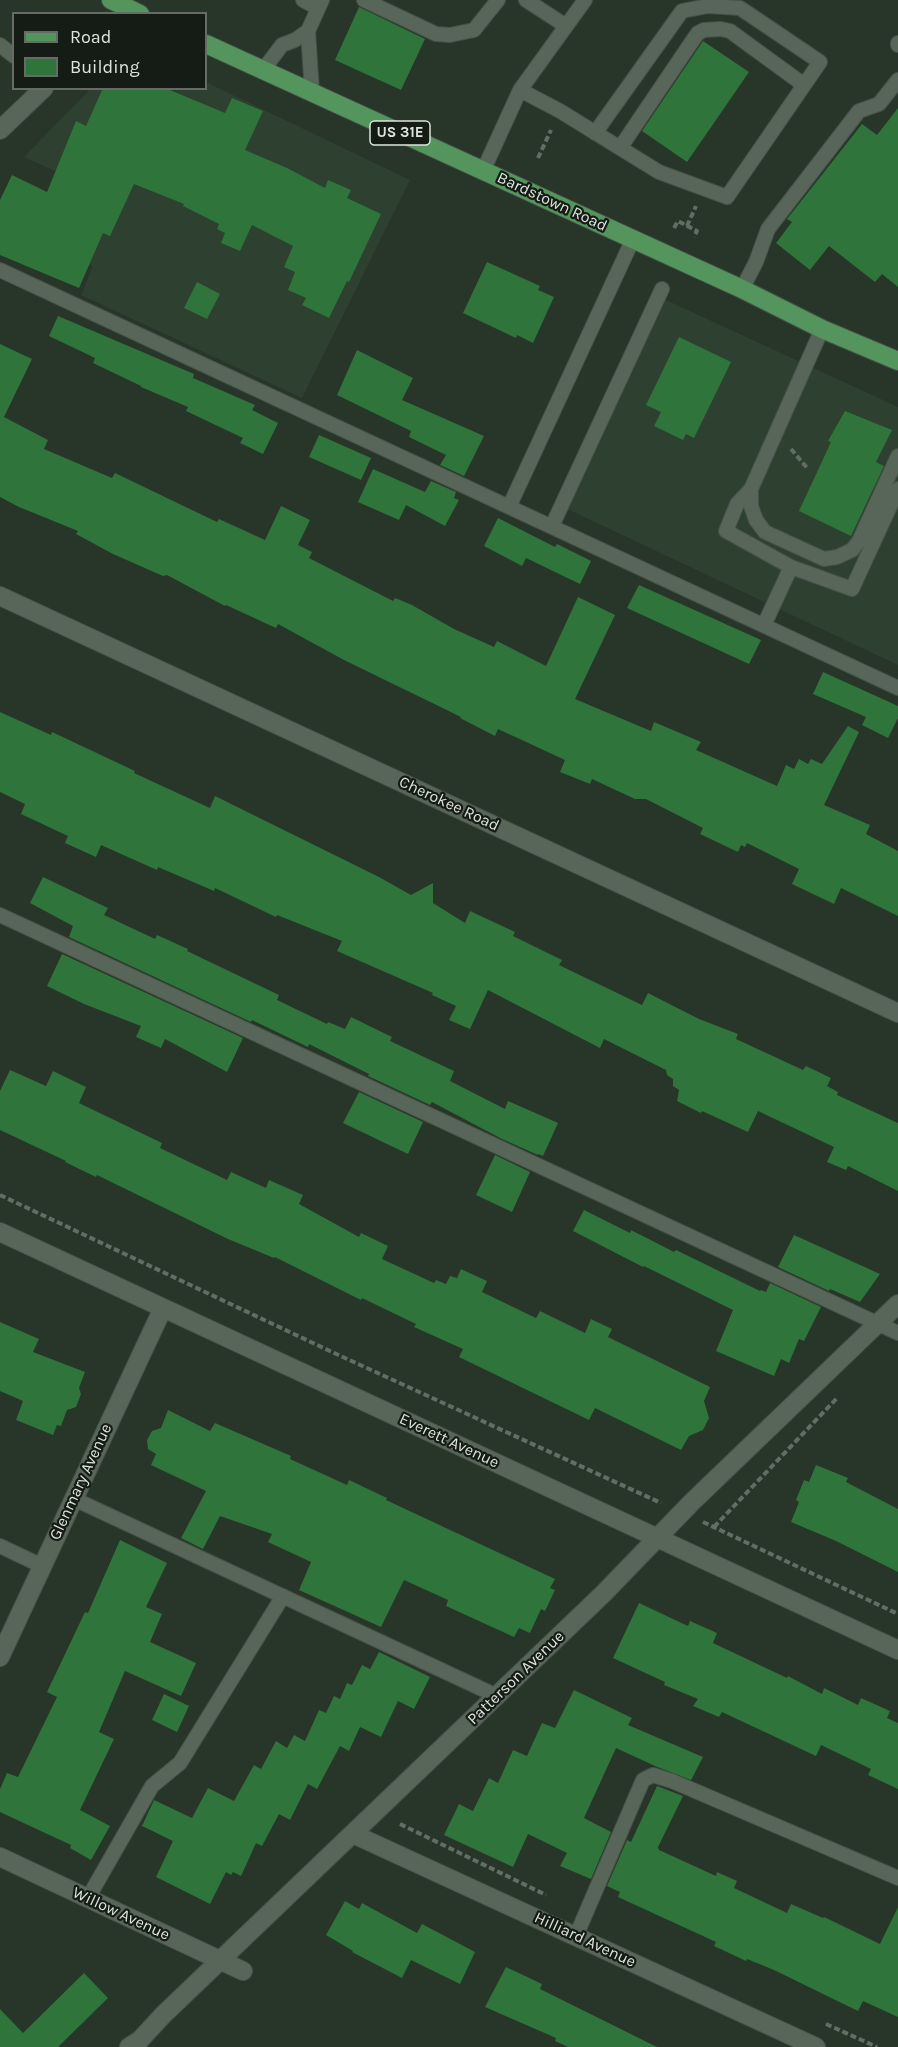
<!DOCTYPE html>
<style>
body{margin:0}
#map{position:relative;width:898px;height:2047px;overflow:hidden;background:#283529;font-family:Karla,sans-serif}
canvas{display:block}
.legend{position:absolute;left:12px;top:12px;width:195px;height:78px;box-sizing:border-box;background:#151b15;border:2px solid #656c65;margin:0;padding:8px 10px;list-style:none;font-size:18px;color:#dce5dd}
.legend li{display:flex;align-items:center;gap:12px;height:30px}
.legend b{width:30px;border:2px solid #656c65}
</style>
<div id="map">
<canvas width="898" height="2047"></canvas>
<ul class="legend">
<li><b style="height:8px;background:#53955d"></b>Road</li>
<li><b style="height:16px;background:#2f743a"></b>Building</li>
</ul>
</div>
<script>
const ctx = document.querySelector('canvas').getContext('2d');
ctx.lineJoin = 'round';
function fillPath(path, color) {
  ctx.fillStyle = color;
  ctx.fill(path, 'evenodd');
}
function toPath(rows) {
  const path = new Path2D();
  for (const r of rows) {
    path.moveTo(r[0], r[1]);
    for (let i = 2; i < r.length; i += 2) path.lineTo(r[i], r[i + 1]);
  }
  return path;
}
function stroke(path, color, width, dash) {
  ctx.strokeStyle = color;
  ctx.lineWidth = width;
  ctx.lineCap = dash ? 'butt' : 'round';
  ctx.setLineDash(dash || []);
  ctx.stroke(path);
}
function label(font, color, halo, rows, align = 'center') {
  ctx.font = font + ' Karla,sans-serif';
  ctx.lineWidth = 4.5;
  ctx.setLineDash([]);
  ctx.textBaseline = 'middle';
  ctx.strokeStyle = halo;
  ctx.fillStyle = color;
  for (const [text, x, y, turn = 0] of rows) {
    ctx.save();
    ctx.translate(x, y);
    ctx.rotate((+turn || 0) * Math.PI / 180);
    ctx.textAlign = isNaN(turn) ? turn : align;
    if (halo) ctx.strokeText(text, 0, 0);
    ctx.fillText(text, 0, 0);
    ctx.restore();
  }
}
const built = toPath([
 [206,82,410,180,302,398,81,295,93,266,65,254,94,189,24,157,90,89,206,88],
 [666,300,898,407,898,665,565,508]
]);
const building = toPath([
 [359,7,425,39,401,90,335,60],
 [703,41,749,72,687,162,642,131],
 [103,88,165,88,225,113,232,98,263,111,245,150,287,168,325,188,328,180,351,190,347,198,381,214,349,282,347,281,329,318,302,305,306,298,288,290,295,272,284,267,293,246,252,225,240,251,221,243,225,233,217,229,219,224,183,206,184,204,134,184,110,236,103,233,79,288,0,255,0,200,12,175,47,192,76,121,86,126],
 [898,108,898,287,882,274,875,282,829,246,810,270,776,243,792,222,787,219,862,124,877,135],
 [487,262,540,286,538,290,554,297,533,343,517,335,516,338,463,313],
 [197,282,220,294,207,319,184,308],
 [58,316,194,374,193,378,255,405,252,410,278,423,263,454,240,443,243,438,186,411,188,407,141,387,141,386,93,363,95,358,49,336],
 [679,337,731,362,694,438,686,434,683,440,654,426,661,412,646,405],
 [0,344,32,359,4,417,48,440,44,449,112,478,115,473,217,522,219,519,265,540,281,506,310,520,298,545,312,552,309,558,393,601,395,598,412,605,454,629,494,647,497,641,546,666,578,597,615,615,575,699,651,731,654,722,701,742,696,750,777,786,786,765,794,769,799,759,808,764,811,759,822,764,848,726,859,732,824,805,870,825,866,834,898,851,898,916,841,888,834,904,792,884,799,869,747,843,745,847,741,845,738,852,700,834,703,828,646,799,635,799,592,779,590,784,560,772,565,760,498,729,495,736,460,718,461,717,344,660,278,624,276,628,226,605,225,606,167,575,163,576,113,554,76,534,78,531,19,507,0,497],
 [357,350,413,378,402,400,484,436,464,476,440,465,446,455,409,437,411,431,337,395],
 [845,411,892,430,876,462,884,466,851,536,799,511,831,442,828,441],
 [319,435,371,458,361,480,309,457],
 [373,469,425,492,431,481,456,492,454,498,459,500,445,526,406,505,399,520,358,502],
 [498,518,555,547,557,544,591,561,580,584,526,558,522,566,484,546],
 [639,585,761,640,749,664,627,608],
 [823,672,898,706,898,718,888,738,862,725,866,717,813,694],
 [0,712,51,735,52,732,135,771,134,773,210,808,215,796,379,877,411,895,433,883,433,903,465,923,470,911,515,932,513,936,562,960,559,965,642,1005,648,993,699,1019,738,1034,736,1039,803,1070,806,1066,831,1078,827,1086,838,1092,837,1095,898,1123,898,1191,848,1166,846,1170,827,1162,834,1147,758,1111,748,1132,702,1111,701,1113,677,1101,679,1090,673,1086,673,1079,667,1075,666,1070,604,1039,600,1048,488,990,470,1029,449,1020,456,1006,432,995,433,993,337,951,342,941,277,915,276,917,215,888,214,891,158,867,157,870,101,845,96,857,65,843,68,836,21,814,25,804,0,792],
 [43,877,108,908,104,915,155,939,157,935,188,949,187,951,279,995,277,1000,327,1024,328,1022,345,1029,351,1017,392,1037,390,1041,454,1071,450,1081,505,1109,508,1101,558,1123,543,1156,538,1154,538,1155,502,1139,432,1102,430,1105,368,1076,369,1074,309,1044,308,1047,252,1020,251,1022,69,937,73,926,30,903],
 [62,954,243,1038,227,1072,165,1039,161,1048,136,1037,141,1026,84,1004,47,986],
 [10,1070,46,1086,53,1071,86,1087,79,1103,162,1143,160,1148,227,1180,231,1172,266,1188,269,1180,303,1195,299,1204,359,1237,361,1233,388,1246,382,1259,434,1283,436,1280,446,1284,450,1276,457,1278,461,1269,487,1281,482,1292,536,1318,540,1311,585,1333,591,1319,612,1329,608,1337,710,1387,704,1401,709,1418,703,1430,689,1436,681,1450,595,1408,589,1420,459,1357,463,1349,414,1327,416,1324,362,1298,361,1300,275,1257,274,1258,228,1239,97,1175,96,1177,65,1162,66,1161,0,1130,0,1091],
 [359,1092,423,1122,408,1154,343,1123],
 [495,1155,530,1172,512,1212,476,1195],
 [584,1210,630,1233,631,1230,674,1252,676,1250,760,1291,761,1290,766,1292,770,1283,821,1307,804,1341,799,1339,789,1363,781,1359,774,1376,716,1351,733,1310,644,1266,643,1267,573,1231],
 [794,1235,880,1274,860,1302,830,1289,829,1291,778,1267],
 [0,1322,39,1339,33,1352,85,1372,79,1388,81,1394,76,1407,67,1410,61,1426,57,1425,53,1435,16,1420,23,1401,0,1391],
 [168,1410,210,1431,215,1423,291,1456,290,1459,347,1485,349,1480,387,1498,386,1500,555,1579,550,1588,555,1590,545,1611,541,1609,530,1633,519,1628,514,1637,446,1606,448,1600,404,1580,381,1627,299,1590,311,1562,268,1542,272,1534,220,1516,203,1549,181,1538,206,1491,151,1465,156,1454,148,1449,147,1440,152,1431,161,1428],
 [816,1465,848,1478,846,1482,898,1509,898,1572,836,1541,791,1522,799,1502,796,1500,804,1480,809,1482],
 [120,1540,167,1563,146,1607,162,1614,150,1642,196,1663,181,1696,125,1671,99,1732,114,1739,80,1810,110,1826,91,1860,70,1848,71,1845,0,1812,0,1789,7,1773,18,1777,57,1697,47,1692,85,1612,88,1613],
 [639,1603,688,1626,690,1621,717,1633,713,1643,787,1678,788,1676,822,1694,824,1688,858,1705,861,1698,890,1711,887,1718,898,1723,898,1789,868,1775,871,1769,821,1745,816,1756,722,1712,719,1717,693,1706,698,1699,664,1685,665,1682,613,1658],
 [379,1652,430,1677,414,1709,398,1701,381,1737,360,1727,349,1751,340,1746,317,1789,308,1784,290,1820,279,1814,262,1846,256,1843,241,1876,233,1872,231,1875,226,1872,210,1904,156,1877,173,1841,142,1826,154,1800,192,1818,208,1788,234,1801,254,1765,261,1769,276,1741,287,1748,294,1735,305,1741,319,1710,326,1713,334,1696,340,1699,347,1683,352,1685,362,1665,370,1669],
 [574,1690,632,1718,628,1725,703,1757,691,1780,655,1766,616,1748,584,1818,611,1832,591,1879,560,1866,567,1853,528,1834,513,1867,444,1835,459,1804,473,1811,489,1778,498,1783,513,1750,527,1756,542,1723,555,1728],
 [164,1694,189,1706,177,1732,152,1720],
 [657,1786,683,1796,658,1847,659,1850,716,1876,717,1872,737,1881,734,1888,787,1913,791,1904,823,1918,824,1917,880,1944,898,1907,898,2017,863,2001,858,2011,774,1970,747,1959,746,1961,714,1946,716,1942,618,1897,620,1892,607,1886,627,1840,631,1842],
 [345,1901,359,1909,362,1903,417,1933,422,1924,475,1952,460,1984,411,1960,402,1978,352,1952,353,1951,326,1935],
 [506,1967,542,1984,540,1989,657,2047,568,2047,555,2041,556,2038,485,2007],
 [84,1973,108,1998,58,2047,0,2047,0,2009,23,2033]
]);
const path = toPath([
 [538,158,551,130],
 [687,226,696,206],
 [674,228,678,221,697,231,694,237],
 [791,449,808,469],
 [0,1195,332,1352,661,1503],
 [703,1522,898,1614],
 [714,1527,838,1397],
 [400,1824,546,1895],
 [826,2024,877,2047]
]);
const lane = toPath([
 [303,0,318,8],
 [364,0,436,34,450,35,474,30,498,0],
 [526,0,566,26],
 [308,31,312,92],
 [898,43,898,45],
 [0,45,14,56],
 [263,70,282,45,295,40,308,31,322,0],
 [520,90,560,111,620,148,659,172,727,197,820,62,740,8,708,6,682,11,595,133],
 [620,148,693,40,698,33,704,30,721,29,730,31,804,85],
 [483,171,520,90,585,0],
 [0,270,898,688],
 [742,289,756,262,768,229,859,111,879,104,898,80],
 [822,329,751,489,737,504,726,531,791,567,852,589,898,489],
 [751,489,751,506,756,520,765,532,824,559,837,557,852,550,859,541,898,456],
 [509,507,633,239],
 [552,526,662,289],
 [764,625,791,567],
 [0,915,898,1333],
 [74,1499,497,1696],
 [0,1546,42,1566],
 [88,1898,152,1786,180,1763,283,1596],
 [576,1936,643,1780,653,1775,672,1781,898,1878]
]);
const street = toPath([
 [0,130,44,88],
 [0,596,898,1013],
 [0,1232,898,1650],
 [0,1657,163,1308],
 [353,1834,816,2047],
 [0,1857,243,1971],
 [129,2047,140,2040,163,2015,603,1594,692,1502,898,1304]
]);
const primary = toPath([
 [111,0,140,14],
 [206,44,742,289,822,329,898,361]
]);
const shields = [
 [400,133,60]
];
const shieldNames = [
 ["US 31E",400,133]
];
const streetNames = [
 ["Bardstown Road",552,202,25],
 ["Cherokee Road",449,804,25],
 ["Everett Avenue",449,1441,25],
 ["Glenmary Avenue",81,1482,-65],
 ["Patterson Avenue",516,1678,-44],
 ["Willow Avenue",121,1914,25],
 ["Hilliard Avenue",585,1940,25]
];
fillPath(built, '#2e402f');
fillPath(building, '#2f743a');
stroke(lane, '#465147', 16);
stroke(street, '#465147', 20);
stroke(primary, '#465147', 20);
stroke(path, '#626e63', 4, [6, 3]);
stroke(lane, '#586659', 14);
stroke(street, '#586659', 18);
stroke(primary, '#53955d', 18);
for (const [x, y, w] of shields) {
  const box = new Path2D();
  box.roundRect(x - w / 2, y - 12, w, 24, 4.5);
  ctx.fillStyle = '#151b15';
  ctx.fill(box);
  stroke(box, '#dce5dd', 1.5);
}
label('bold 15px', '#dce5dd', null, shieldNames);
label('16px', '#dce5dd', '#151b15', streetNames);
</script>
